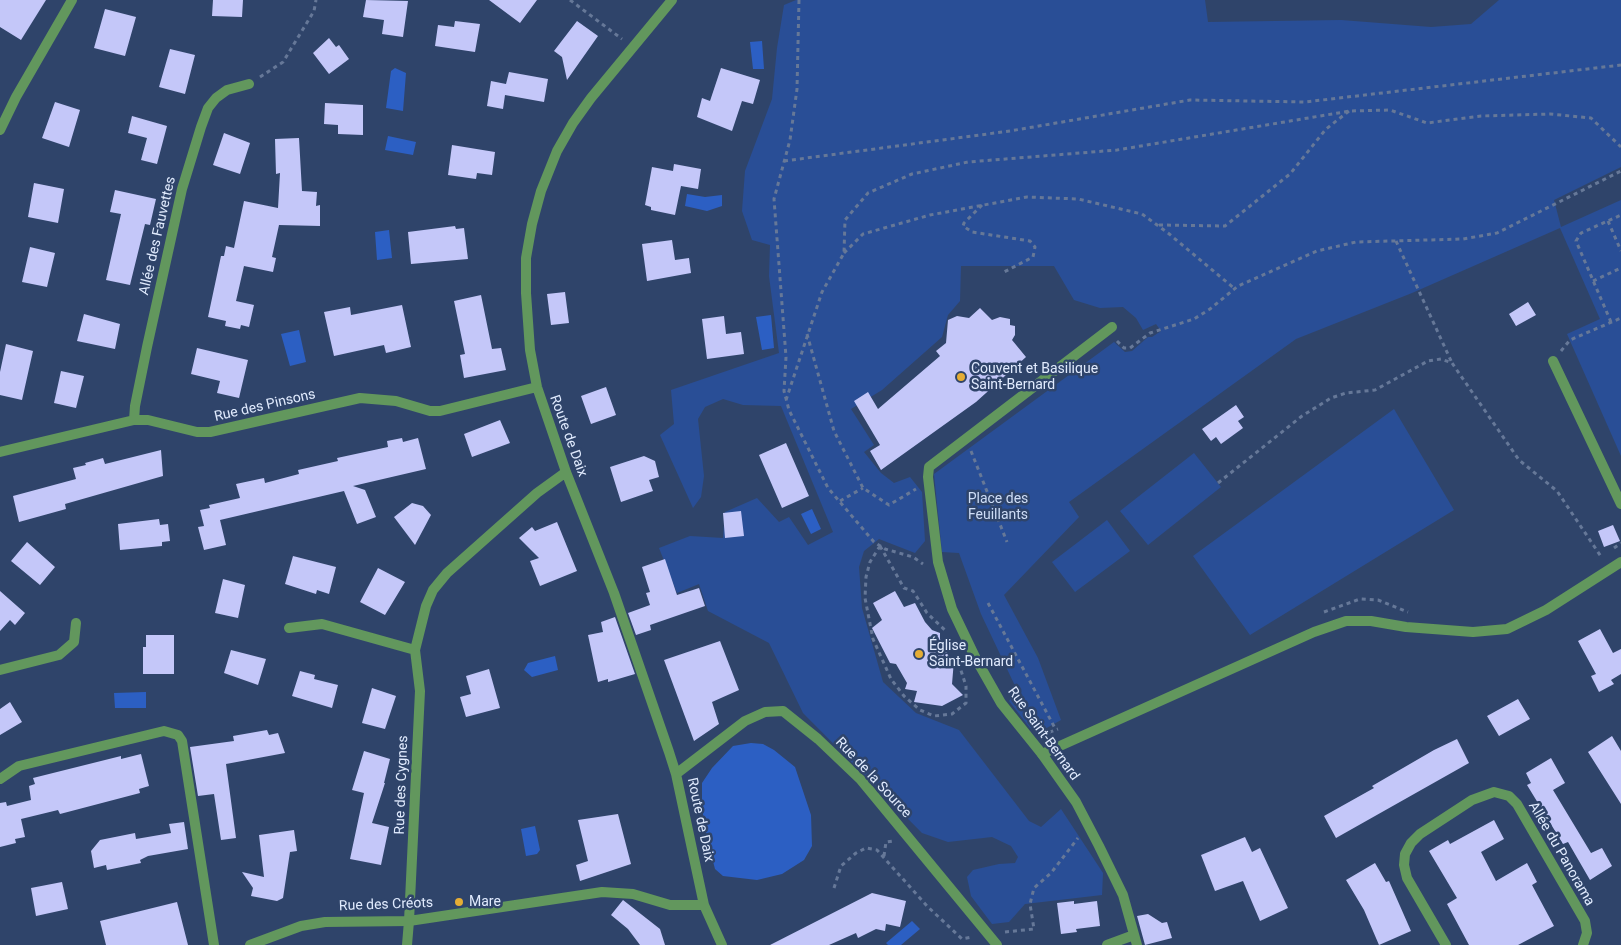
<!DOCTYPE html>
<meta charset="utf-8">
<style>
body{margin:0}
canvas{display:block;background:#2f446a}
</style>
<canvas width="1621" height="945"></canvas>
<script>
const ctx = document.querySelector('canvas').getContext('2d');
ctx.lineJoin = 'round';
function fillPath(path, color) {
  ctx.fillStyle = color;
  ctx.fill(path, 'evenodd');
}
function toPath(rows) {
  const path = new Path2D();
  for (const r of rows) {
    path.moveTo(r[0], r[1]);
    for (let i = 2; i < r.length; i += 2) path.lineTo(r[i], r[i + 1]);
  }
  return path;
}
function stroke(path, color, width, dash) {
  ctx.strokeStyle = color;
  ctx.lineWidth = width;
  ctx.lineCap = dash ? 'butt' : 'round';
  ctx.setLineDash(dash || []);
  ctx.stroke(path);
}
function label(font, color, halo, rows, align = 'center') {
  ctx.font = font + ' Roboto,sans-serif';
  ctx.lineWidth = 5;
  ctx.setLineDash([]);
  ctx.textBaseline = 'middle';
  ctx.strokeStyle = halo;
  ctx.fillStyle = color;
  for (const [text, x, y, turn = 0] of rows) {
    ctx.save();
    ctx.translate(x, y);
    ctx.rotate((+turn || 0) * Math.PI / 180);
    ctx.textAlign = isNaN(turn) ? turn : align;
    if (halo) ctx.strokeText(text, 0, 0);
    ctx.fillText(text, 0, 0);
    ctx.restore();
  }
}
const green = toPath([
 [796,0,1205,0,1208,22,1341,20,1431,27,1471,24,1499,0,1621,0,1621,167,1554,200,1561,227,1621,200,1621,456,1567,334,1600,319,1560,228,1412,293,1296,339,1069,502,1079,517,1004,595,1038,658,1061,720,1043,730,1030,728,1009,701,1017,690,981,614,959,553,942,552,934,474,1114,342,1125,352,1132,351,1148,337,1152,337,1161,331,1156,324,1143,330,1136,318,1123,307,1100,308,1074,300,1054,266,961,266,960,301,948,315,942,337,882,390,851,409,874,445,864,452,881,473,894,483,910,477,922,492,925,541,915,553,879,539,864,551,859,567,862,608,883,682,916,713,959,730,1029,821,1041,827,1061,809,1103,873,1102,895,1025,904,1009,922,992,924,971,896,967,877,973,870,999,864,1015,863,1018,857,1011,846,992,837,948,842,922,833,803,713,769,643,708,611,699,584,677,593,659,548,690,536,723,538,725,512,757,498,779,522,789,517,808,545,833,532,781,406,743,405,723,399,705,407,698,419,704,476,701,497,693,508,660,435,674,424,671,390,779,353,769,276,770,245,752,240,742,211,745,171,772,99,777,48,784,5],
 [1394,409,1454,510,1250,635,1193,556],
 [1194,453,1221,487,1148,545,1120,511],
 [1107,520,1130,551,1075,592,1052,562]
]);
const water = toPath([
 [762,41,764,69,753,69,750,42],
 [395,68,406,73,403,111,386,108,391,71],
 [388,136,416,142,413,155,385,150],
 [687,194,705,197,722,195,722,206,707,211,685,206],
 [389,230,392,258,377,260,375,232],
 [771,315,774,348,762,350,756,317],
 [299,330,306,362,290,366,281,334],
 [812,509,821,529,811,534,801,514],
 [555,656,558,670,532,677,524,670,528,663],
 [146,692,146,708,115,708,114,693],
 [751,743,763,744,774,750,795,767,811,815,812,846,804,860,782,874,757,880,723,876,715,869,704,826,702,803,702,783,712,768,733,746],
 [535,826,540,850,537,854,526,856,521,829],
 [912,921,920,929,901,945,888,945,886,943]
]);
const building = toPath([
 [0,0,46,0,21,40,0,27],
 [213,0,243,0,242,17,212,16],
 [366,0,408,1,403,37,382,34,384,20,363,17],
 [489,0,537,0,520,23],
 [105,9,136,17,125,56,94,48],
 [455,21,480,24,475,52,435,46,438,25,454,27],
 [577,21,598,36,567,80,562,57,554,51],
 [329,38,336,47,339,45,349,59,329,74,313,53],
 [170,49,195,55,185,94,159,87],
 [721,68,760,80,753,104,742,101,732,131,697,117,702,98,710,101],
 [509,72,548,79,544,102,505,95,503,109,487,106,491,81,506,84],
 [55,102,80,110,69,147,42,138],
 [325,103,363,105,363,135,338,134,338,125,324,124],
 [132,116,167,126,157,164,141,160,147,138,128,133],
 [224,133,250,143,240,174,213,165],
 [299,138,302,191,317,192,316,206,320,205,320,226,279,225,272,257,276,258,273,272,244,266,236,301,254,305,249,327,241,325,240,329,225,326,226,321,208,317,221,256,224,256,226,246,234,248,244,201,278,208,280,173,276,174,275,139],
 [452,145,495,152,492,175,477,173,476,179,448,175],
 [674,164,701,169,698,189,681,186,675,215,651,210,651,207,645,205,652,167,673,171],
 [34,183,64,189,58,223,28,217],
 [115,190,156,199,150,225,145,224,130,285,106,280,121,214,110,212],
 [455,226,456,229,464,228,468,259,411,264,408,232],
 [672,240,675,260,689,258,691,273,647,281,642,244],
 [30,247,55,253,47,287,22,282],
 [565,292,569,323,551,325,547,294],
 [481,295,492,349,501,348,506,370,464,378,460,355,465,354,454,301],
 [1528,302,1536,315,1516,326,1509,314],
 [402,305,411,347,386,353,384,345,334,356,324,312,350,307,351,315],
 [980,308,992,320,1000,317,1010,319,1010,325,1015,326,1015,335,1012,340,1026,357,976,402,881,470,870,451,880,445,854,401,868,392,878,409,940,356,936,351,946,343,948,320,957,316,969,318],
 [84,314,120,324,115,349,77,341],
 [724,316,726,334,741,332,744,354,707,359,702,319],
 [6,344,33,351,22,400,0,395,0,372],
 [197,348,248,360,239,398,217,393,220,381,191,374],
 [61,371,84,376,76,408,54,403],
 [606,387,616,415,591,424,581,396],
 [1236,405,1244,417,1238,421,1243,428,1221,444,1216,437,1211,441,1202,429],
 [500,420,510,443,472,457,464,434],
 [402,438,403,442,418,438,426,469,353,486,365,490,376,517,357,524,344,491,220,520,226,545,204,550,198,527,204,526,200,510,210,508,209,505,240,498,236,484,264,478,265,483,299,474,298,470,338,461,337,458,388,447,387,441],
 [786,443,809,496,782,508,759,455],
 [161,450,163,476,65,504,66,509,19,522,13,496,76,479,73,468,86,465,85,463,103,458,105,464],
 [644,456,655,461,659,477,649,480,653,491,621,502,610,467],
 [412,503,423,506,431,515,415,545,394,517],
 [741,511,744,536,725,538,723,513],
 [159,519,160,525,168,524,170,541,162,542,162,546,120,550,118,524],
 [557,522,577,571,540,586,530,561,539,558,519,538,532,527,535,531],
 [1613,525,1620,541,1604,547,1598,531],
 [27,542,55,567,40,585,11,561],
 [293,556,336,567,329,594,317,590,316,594,285,584],
 [665,559,677,595,699,588,705,606,650,625,651,630,636,635,628,613,650,605,646,593,650,592,642,567],
 [378,568,405,582,385,615,360,602],
 [223,579,245,585,238,618,215,613],
 [0,591,25,613,15,625,10,620,0,631],
 [895,591,904,607,915,603,925,622,932,630,940,633,940,639,950,658,954,660,952,684,963,695,942,706,914,702,917,691,905,689,907,683,896,664,890,663,872,628,882,620,873,603],
 [615,617,635,674,608,682,608,679,598,682,588,635,603,632,601,622],
 [1600,629,1613,653,1621,649,1621,674,1611,680,1614,684,1599,692,1591,676,1596,674,1578,641],
 [146,635,174,635,174,674,143,674,143,647,146,647],
 [720,641,739,690,712,702,719,724,694,741,664,660],
 [231,650,266,659,258,685,224,673],
 [489,669,500,708,466,717,460,697,471,694,466,676],
 [300,671,315,675,314,679,338,685,332,708,292,696],
 [372,688,396,696,385,729,362,723],
 [1518,699,1530,719,1499,736,1487,716],
 [10,702,22,722,0,735,0,709],
 [267,730,269,735,278,733,285,753,226,764,236,838,221,840,214,794,198,796,190,747,234,741,233,736],
 [1612,736,1621,751,1621,804,1588,752],
 [1457,739,1469,763,1336,838,1324,816,1374,788,1372,786,1434,750],
 [364,751,390,759,384,783,385,783,372,823,389,827,381,865,350,859,364,793,352,790],
 [141,754,149,786,139,789,140,793,60,814,58,810,21,819,25,837,15,839,16,843,0,847,0,803,6,802,7,806,31,800,29,786,35,784,33,778,121,756,121,759],
 [1551,758,1565,783,1553,790,1591,853,1602,848,1612,866,1590,880,1568,842,1563,844,1527,785,1531,783,1526,773],
 [618,814,631,864,580,881,576,865,588,861,578,820],
 [1494,820,1504,839,1481,852,1496,881,1527,863,1537,882,1532,885,1554,926,1518,945,1469,945,1447,904,1457,898,1429,851,1448,840,1450,844],
 [184,822,188,849,148,856,140,860,141,863,107,870,106,865,94,868,91,851,100,840,135,833,136,839,171,833,169,824],
 [294,830,297,851,290,852,283,898,277,901,251,896,253,888,242,872,264,877,259,835],
 [1245,837,1252,852,1260,848,1288,908,1260,921,1243,881,1215,891,1201,855],
 [1375,863,1386,882,1389,881,1411,931,1379,945,1364,910,1346,880],
 [62,882,68,909,36,916,31,888],
 [872,893,906,901,900,927,886,924,885,931,876,929,858,938,856,933,829,945,770,945],
 [623,900,660,929,665,945,640,945,628,929,611,915],
 [1074,901,1074,904,1097,901,1100,926,1076,929,1077,932,1061,934,1057,903],
 [177,902,188,945,106,945,100,921],
 [1148,914,1162,923,1167,922,1172,938,1145,945,1137,916]
]);
const path = toPath([
 [570,0,622,39],
 [799,0,797,89,790,140,774,199,786,357,784,391,789,410,828,488,874,542,885,549,913,557,923,564],
 [260,77,283,62,314,11,316,0],
 [784,161,1010,131,1190,100,1305,102,1621,65],
 [982,205,964,223,963,226,972,232,1030,241,1035,247,1033,257,1004,272],
 [1608,221,1621,251],
 [1159,225,1225,226,1290,174,1326,129,1349,111],
 [1396,241,1452,363],
 [844,253,863,234,930,215,1027,197,1078,199,1142,214,1168,233,1235,289],
 [1593,281,1621,268],
 [1611,322,1576,241,1581,233,1621,215],
 [807,334,834,431,863,488,889,505,916,489],
 [1117,341,1124,348,1130,348,1150,333,1194,319,1210,309,1238,286,1317,251,1356,242,1463,239,1497,233,1621,171],
 [1561,351,1570,340,1621,318],
 [786,400,822,292,844,253,845,220,868,193,912,174,968,162,1117,150,1350,111,1390,110,1427,123,1481,116,1550,114,1591,118,1621,147],
 [971,451,1007,542],
 [1218,483,1302,416,1331,398,1346,393,1375,390,1428,361,1441,359,1452,363,1519,460,1557,491,1602,558],
 [840,501,863,488],
 [880,546,870,562,866,577,865,598,873,639,891,679,904,696,920,710,934,716,952,714,966,703,966,686,956,655],
 [880,546,904,588,913,591,927,613,947,632],
 [1614,548,1621,543],
 [988,603,1056,730],
 [1324,612,1360,599,1378,600,1408,612],
 [1042,735,1058,729],
 [884,856,886,842,893,841],
 [834,888,841,866,856,853,866,848,877,850,927,906,962,939,972,937],
 [1005,932,1034,929,1030,904,1034,888,1051,873,1078,838]
]);
const service = toPath([
 [1553,361,1621,504],
 [0,779,19,766,164,731,178,735,182,741,214,945],
 [407,945,409,921]
]);
const pedestrian = toPath([
 [1042,754,1001,703,976,659,952,609,938,562,928,477,929,467,1112,327]
]);
const minor = toPath([
 [672,0,591,98,573,123,557,151,541,191,532,224,526,258,526,293,530,350,537,387,566,472,614,593,669,752,676,774,704,905,722,945],
 [0,130,16,97,72,0],
 [134,420,135,406,147,347,182,189,201,127,208,108,216,98,227,90,249,84],
 [0,452,134,420,148,420,197,432,210,432,360,398,396,401,430,411,440,411,537,387],
 [289,628,322,624,415,650],
 [0,670,59,655,74,642,76,623],
 [676,774,745,721,765,712,783,711,818,739,861,780,997,945],
 [409,921,420,691,415,650,426,606,433,590,447,573,537,493,566,472],
 [250,945,301,926,325,922,409,921,602,892,633,894,670,905,704,905],
 [1107,945,1134,935],
 [1137,945,1123,895,1099,846,1076,802,1042,754,1314,632,1346,621,1371,621,1406,627,1473,632,1507,629,1546,610,1621,562],
 [1446,945,1407,878,1404,865,1405,854,1411,843,1420,834,1472,800,1494,792,1509,796,1517,804,1585,921,1587,933,1583,945]
]);
const markers = [
 [961,377,5,"#e5ad35"],
 [919,654,5,"#e5ad35"],
 [459,902,5,"#e5ad35"]
];
const streetNames = [
 ["Allée des Fauvettes",158,236,-77],
 ["Rue des Pinsons",265,406,-13],
 ["Route de Daix",568,436,70],
 ["Rue Saint-Bernard",1043,734,54],
 ["Rue de la Source",873,778,47],
 ["Rue des Cygnes",402,785,-88],
 ["Route de Daix",700,820,78],
 ["Allée du Panorama",1561,854,60],
 ["Rue des Créots",386,905,-2]
];
const poiNames = [
 ["Couvent et Basilique",971,369],
 ["Saint-Bernard",971,385],
 ["Église",929,646],
 ["Saint-Bernard",929,662],
 ["Mare",469,902]
];
const parkNames = [
 ["Place des",998,499],
 ["Feuillants",998,515]
];
fillPath(green, '#294e96');
fillPath(water, '#2c5fc3');
fillPath(building, '#c4c7f9');
stroke(path, '#667898', 3, [4, 4]);
stroke(service, '#62975d', 10);
stroke(pedestrian, '#62975d', 10);
stroke(minor, '#62975d', 10);
for (const [x, y, r, color] of markers) {
  const dot = new Path2D();
  dot.arc(x, y, r, 0, 2 * Math.PI);
  ctx.fillStyle = color;
  ctx.fill(dot);
  stroke(dot, '#2f446a', 2);
}
label('14px', '#e1ebfe', '#2f446a', streetNames);
label('14px', '#e1ebfe', '#2f446a', poiNames, 'left');
label('14px', '#ceddf7', '#2f446a', parkNames);
</script>
